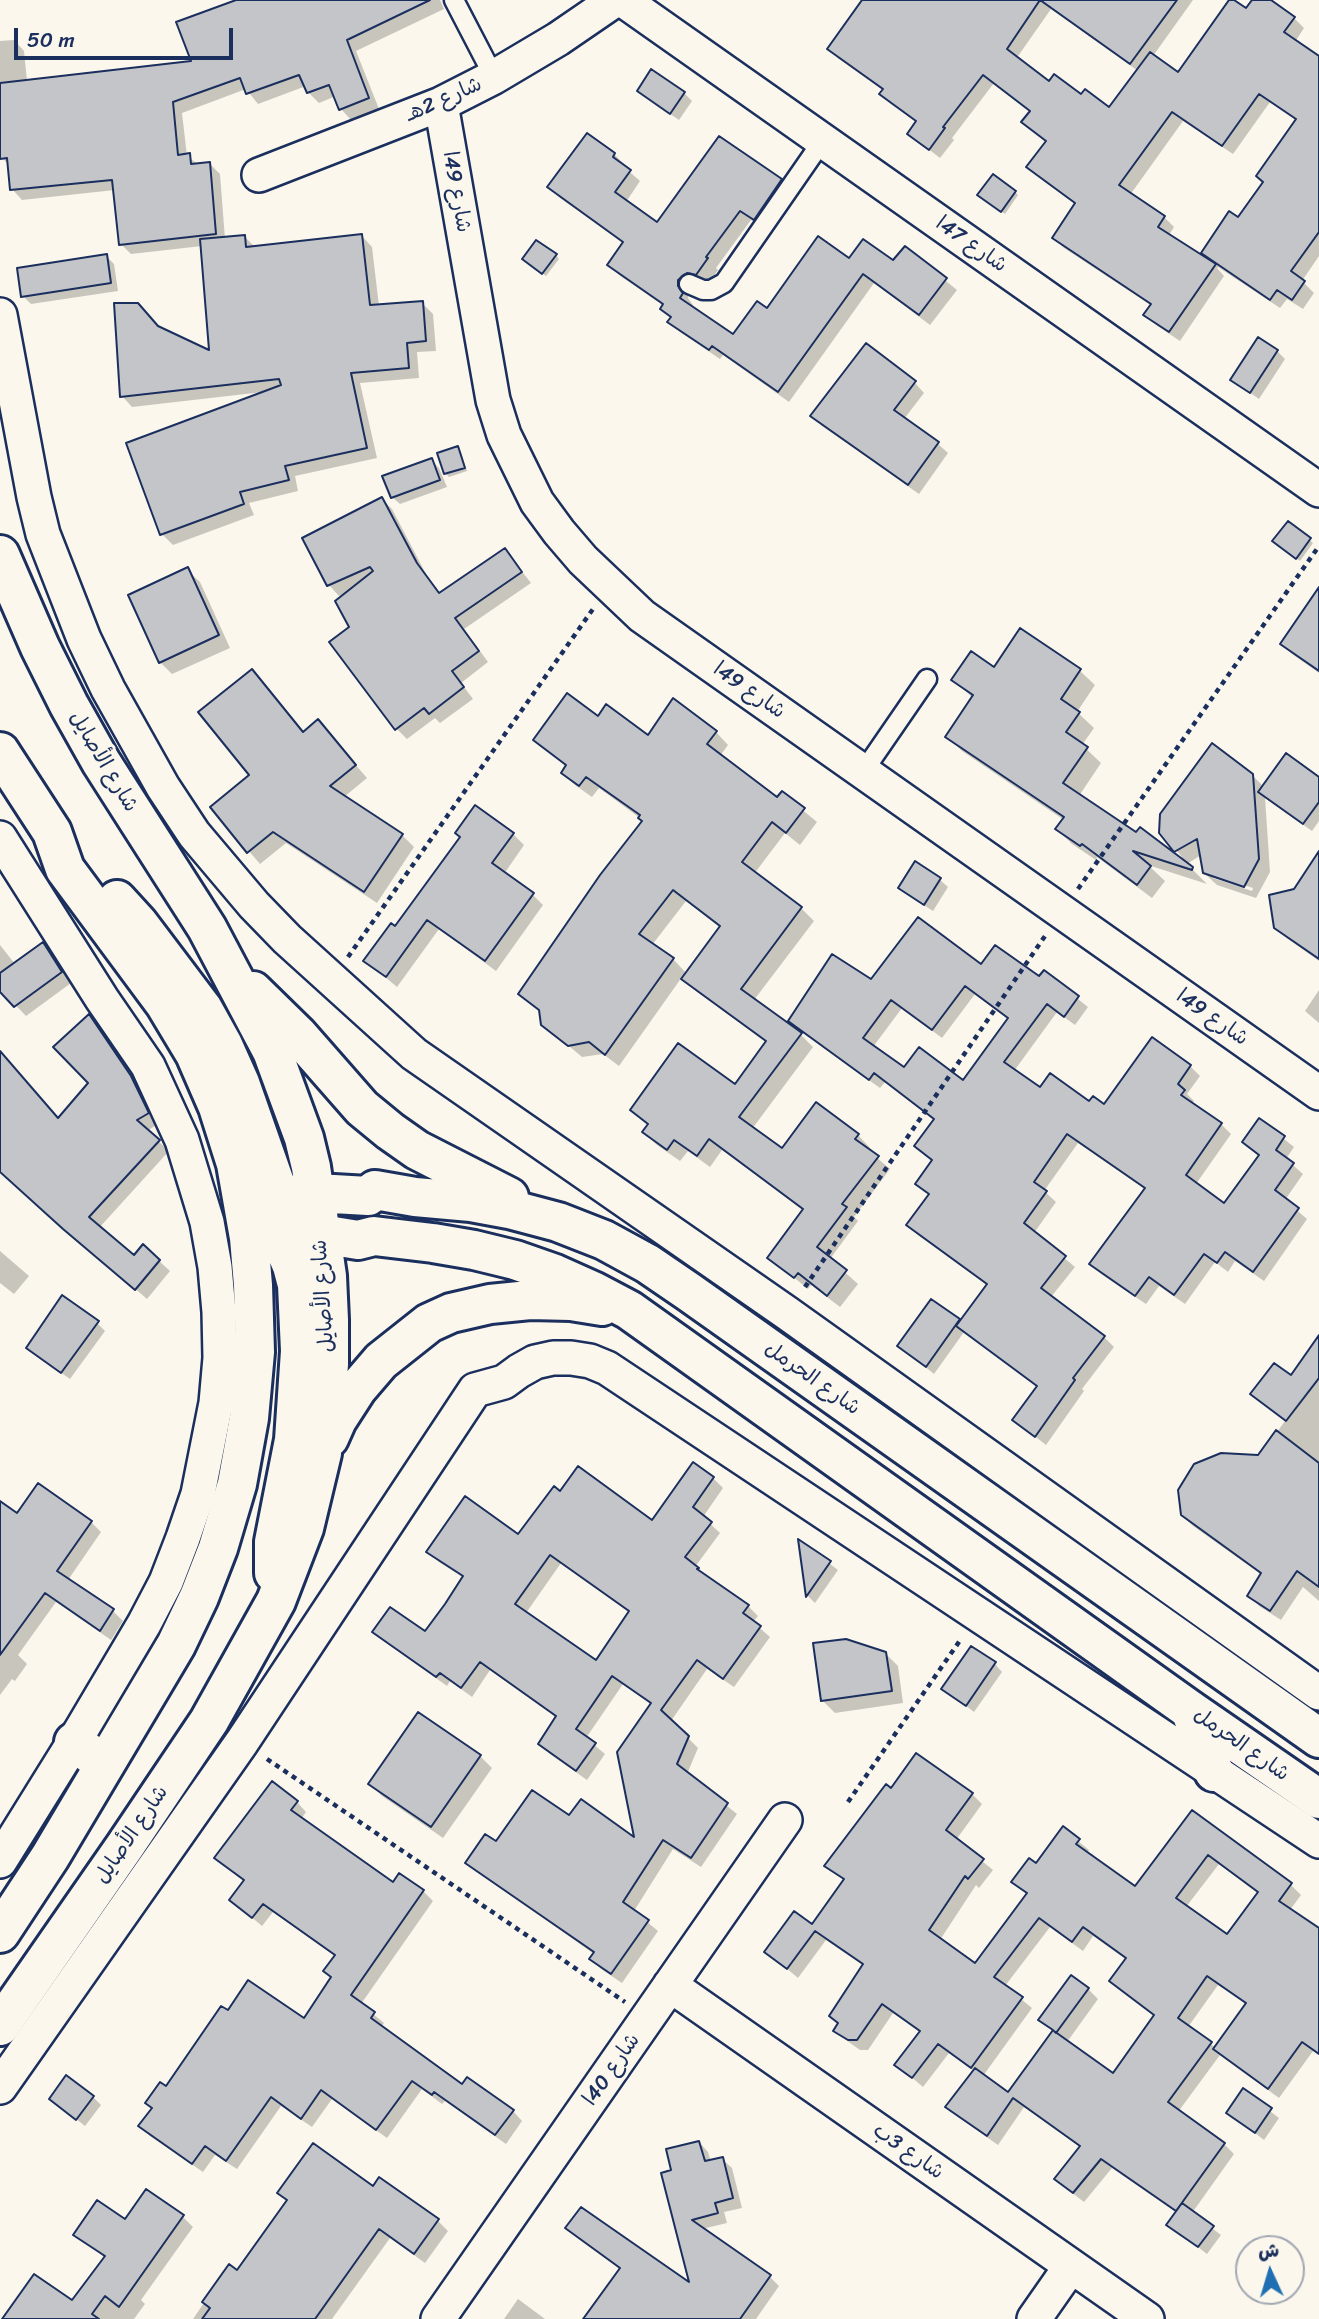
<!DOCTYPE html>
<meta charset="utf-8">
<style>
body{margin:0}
#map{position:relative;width:1319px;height:2319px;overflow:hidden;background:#fbf7ec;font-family:Sriracha,"Playpen Sans Arabic",sans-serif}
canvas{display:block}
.north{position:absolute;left:1235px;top:2235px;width:70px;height:70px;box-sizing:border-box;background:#fbf7ec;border:2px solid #a1a7b3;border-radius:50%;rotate:356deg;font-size:19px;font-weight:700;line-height:28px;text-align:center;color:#1b2f5e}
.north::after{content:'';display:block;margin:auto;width:24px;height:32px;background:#1f6fb2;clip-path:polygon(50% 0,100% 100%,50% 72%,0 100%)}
.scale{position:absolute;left:14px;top:28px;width:219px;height:32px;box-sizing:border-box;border:4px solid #1b2f5e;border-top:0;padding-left:9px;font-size:21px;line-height:24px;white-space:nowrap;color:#1b2f5e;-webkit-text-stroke:5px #fbf7ec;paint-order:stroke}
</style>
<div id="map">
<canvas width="1319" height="2319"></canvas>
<div class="north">ش</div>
<div class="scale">50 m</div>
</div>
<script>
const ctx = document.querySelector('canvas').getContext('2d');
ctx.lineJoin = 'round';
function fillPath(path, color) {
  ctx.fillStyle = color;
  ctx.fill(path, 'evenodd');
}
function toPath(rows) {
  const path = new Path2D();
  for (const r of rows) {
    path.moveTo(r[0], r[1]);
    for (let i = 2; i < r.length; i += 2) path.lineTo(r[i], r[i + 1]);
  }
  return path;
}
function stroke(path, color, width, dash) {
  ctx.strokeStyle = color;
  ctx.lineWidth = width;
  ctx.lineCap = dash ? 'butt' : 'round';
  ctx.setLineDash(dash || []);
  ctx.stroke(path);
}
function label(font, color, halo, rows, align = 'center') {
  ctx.font = font + ' Sriracha,"Playpen Sans Arabic",sans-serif';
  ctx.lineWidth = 6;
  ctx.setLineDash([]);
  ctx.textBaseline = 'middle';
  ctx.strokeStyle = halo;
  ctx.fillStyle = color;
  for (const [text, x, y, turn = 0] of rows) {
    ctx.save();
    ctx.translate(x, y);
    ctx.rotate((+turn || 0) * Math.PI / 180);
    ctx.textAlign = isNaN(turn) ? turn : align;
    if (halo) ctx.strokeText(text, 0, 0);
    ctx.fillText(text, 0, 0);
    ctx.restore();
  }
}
const shadow = toPath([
 [241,0,440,0,444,9,356,51,379,109,351,120,341,109,336,96,319,103,308,92,306,86,258,104,246,89,182,113,187,156,199,165,210,164,220,174,225,239,245,237,256,248,362,236,372,247,379,306,422,303,433,314,436,351,417,352,419,378,360,383,377,458,295,476,298,491,249,503,254,515,173,545,162,534,128,444,263,392,132,407,122,396,160,328,211,353,202,246,131,254,121,244,115,190,22,200,12,189,10,166,2,158,0,140,0,41,14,40,24,51,27,81,193,63],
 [864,0,1193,0,1153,56,1179,75,1247,11,1254,0,1267,0,1294,18,1304,28,1295,42,1319,58,1319,256,1302,281,1314,293,1303,309,1287,299,1280,308,1218,267,1217,268,1224,276,1180,341,1156,325,1146,315,1152,306,1064,248,1054,238,1077,205,1039,177,1029,167,1047,142,1024,122,1032,112,994,83,952,138,954,140,940,158,909,134,917,122,891,104,881,94,884,91,839,59,829,49],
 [1051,9,1138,71,1110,109,1049,84,1016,59],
 [1270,102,1297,121,1265,183,1239,220,1203,253,1211,261,1169,235,1174,227,1164,217,1130,195,1183,121,1233,154],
 [639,91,684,93,692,101,679,120,647,98],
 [614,154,625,165,624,167,640,181,626,202,657,224,781,180,792,191,765,229,751,220,716,268,718,270,707,285,688,291,688,298,693,305,691,307,734,336,767,310,849,261,894,263,905,248,957,290,930,325,874,283,789,402,723,355,720,359,680,332,670,322,672,319,662,309,664,306,619,275,609,264,624,243,560,198,550,187],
 [1015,192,1018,195,1005,214,983,198],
 [556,255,559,259,546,276,528,263],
 [106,256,114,264,118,291,31,304,23,296],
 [1277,351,1285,359,1259,399,1232,380],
 [915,383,924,393,904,419,938,444,948,453,919,494,822,426,813,416],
 [458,448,461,452,467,471,449,477,446,474],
 [431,460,439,468,447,487,400,504,392,497],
 [382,499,392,509,427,576,441,594,505,550,531,583,464,629,488,662,461,683,473,699,440,723,435,718,407,739,396,728,351,628,349,591,339,596,329,585],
 [1289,523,1313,543,1300,561,1278,545],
 [187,570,200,582,230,648,172,674,160,662],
 [1319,596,1319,673,1292,654,1282,644],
 [1020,631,1080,671,1095,685,1077,712,1094,728,1082,745,1101,763,1079,796,1136,834,1180,859,1182,857,1161,832,1252,775,1264,787,1319,779,1319,821,1312,831,1265,798,1270,872,1256,898,1217,885,1204,873,1201,855,1187,864,1207,884,1148,865,1165,881,1152,898,1097,857,1096,860,1072,844,1057,829,1064,820,962,751,947,736,973,698,953,680,994,669],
 [1213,875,1253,888,1252,891,1213,878],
 [252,671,304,733,318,722,367,778,344,797,402,835,414,847,377,903,286,843,260,864,212,808,252,776],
 [598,718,648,737,716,732,728,745,720,756,777,800,782,793,817,822,800,845,785,833,754,874,801,908,814,921,754,1000,800,1034,813,1047,752,1129,782,1151,858,1135,870,1148,868,1150,890,1169,854,1217,858,1221,830,1259,858,1284,840,1307,811,1285,808,1289,770,1258,804,1211,722,1150,710,1167,688,1151,680,1161,657,1145,644,1132,649,1126,632,1110,735,1086,767,1043,696,991,682,977,619,1066,603,1054,582,1057,543,1024,541,1013,521,994,644,821,599,788,592,797,575,785,563,773,567,767,535,740],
 [686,901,721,928,687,974,673,959,652,945],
 [513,834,524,845,504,874,533,895,543,905,496,971,439,929,397,987,366,961,395,928,462,837],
 [1319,858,1319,961,1288,939,1276,927,1295,891],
 [915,864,940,880,948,887,933,911,908,895,900,887],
 [43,944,53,954,71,983,26,1016,0,989,0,945,15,964],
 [981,966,1039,979,1044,972,1088,1007,1075,1025,1057,1012,1014,1071,1041,1089,1105,1106,1153,1040,1190,1066,1200,1076,1187,1094,1194,1101,1192,1104,1221,1124,1231,1134,1196,1184,1225,1206,1260,1156,1244,1142,1260,1120,1294,1147,1286,1159,1303,1174,1285,1200,1307,1219,1264,1281,1235,1261,1228,1272,1215,1262,1185,1304,1159,1286,1146,1304,1101,1274,1092,1264,1146,1190,1078,1143,1044,1191,1056,1202,1034,1233,1075,1267,1051,1297,1104,1337,1114,1347,1082,1389,1084,1391,1046,1445,1014,1420,1038,1387,964,1332,934,1374,899,1346,931,1301,961,1323,988,1286,918,1235,908,1225,930,1196,917,1183,933,1161,916,1146,935,1121,885,1082,880,1088,800,1031,790,1021,872,982],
 [975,994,1009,1020,964,1082,904,1070,873,1047,902,1008,942,1038],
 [1319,990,1319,1023,1305,1011],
 [89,1016,99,1026,141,1088,158,1124,147,1131,169,1151,99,1228,134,1257,159,1261,170,1271,147,1299,0,1172,0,1052,58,1120,91,1083],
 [0,1251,29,1276,14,1294,0,1283],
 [97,1323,105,1331,70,1379,36,1355],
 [1319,1338,1319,1601,1303,1587,1281,1620,1259,1606,1249,1595,1262,1575,1193,1526,1182,1515,1259,1457,1285,1421,1252,1394,1291,1378],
 [713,1478,723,1488,703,1517,720,1533,695,1567,748,1606,758,1616,753,1622,770,1637,734,1687,707,1669,671,1721,698,1748,687,1774,737,1814,701,1867,673,1849,634,1911,658,1931,622,1983,601,1969,591,1959,594,1954,478,1872,468,1862,496,1844,570,1818,637,1841,652,1705,623,1684,586,1738,605,1754,587,1780,550,1754,540,1744,557,1718,490,1670,472,1697,450,1681,447,1686,384,1641,374,1631,425,1634,464,1578,439,1562,429,1552,519,1536,560,1493,653,1522],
 [561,1563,630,1613,596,1662,526,1613],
 [38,1485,91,1522,101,1532,68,1580,113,1611,123,1621,111,1640,56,1602,18,1655,27,1664,15,1681,12,1679,0,1695,0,1503,17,1516],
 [801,1542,838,1570,815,1603,808,1596],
 [886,1654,898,1666,903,1703,835,1713,822,1700],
 [995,1664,1002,1672,974,1712,943,1688],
 [480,1756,492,1768,443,1838,382,1796,370,1784],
 [891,1790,972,1794,982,1804,956,1840,993,1870,979,1888,976,1885,940,1940,975,1965,1028,1895,1013,1882,1036,1865,1063,1829,1089,1850,1087,1854,1135,1888,1192,1812,1291,1885,1301,1895,1290,1910,1319,1930,1319,2055,1313,2051,1279,2098,1220,2055,1178,2112,1224,2144,1234,2154,1192,2213,1221,2235,1207,2254,1169,2225,1177,2213,1112,2168,1084,2202,1067,2189,1057,2179,1081,2147,1024,2107,998,2145,958,2117,948,2107,974,2071,949,2053,923,2087,897,2065,921,2033,893,2013,868,2050,860,2050,846,2040,835,2030,864,1966,826,1940,798,1978,767,1952,813,1926,845,1881,827,1865],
 [1219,1864,1259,1894,1227,1936,1186,1907],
 [1050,1927,1083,1951,1093,1936,1127,1960,1111,1981,1156,2017,1113,2076,1067,2042,1098,1999,1088,1989,1041,2020,1054,2032,1008,2094,983,2076,1032,2008,1005,1986],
 [1218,1985,1247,2005,1216,2048,1188,2027],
 [297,1802,306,1812,301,1819,394,1884,400,1875,423,1891,433,1901,361,2004,384,2023,381,2027,463,2086,513,2111,522,2121,506,2144,445,2101,442,2104,422,2089,387,2138,332,2099,312,2127,281,2106,237,2169,215,2155,203,2172,150,2136,140,2126,167,2089,228,2012,305,2020,333,1978,336,1957,273,1912,262,1926,231,1900,245,1882,216,1858],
 [1244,2091,1279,2118,1264,2140,1229,2113],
 [93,2097,101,2105,85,2126,51,2099],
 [699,2142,708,2152,711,2162,722,2159,732,2168,742,2208,724,2212,727,2223,702,2229,770,2277,779,2286,756,2319,585,2319,621,2270,567,2228,692,2286,674,2171],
 [374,2188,438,2221,448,2231,425,2263,390,2238,332,2319,193,2319,229,2266,237,2272,288,2202,279,2193],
 [183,2217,193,2227,141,2300,145,2304,134,2319,4,2319,72,2302,105,2258,76,2234,125,2221],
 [518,2299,545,2319,504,2319]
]);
const building = toPath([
 [236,0,430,0,347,40,369,98,339,110,329,85,307,93,299,75,246,94,240,78,173,102,178,155,190,153,191,164,210,162,216,234,119,245,112,180,10,190,7,158,0,159,0,83,191,61,176,22,236,0],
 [862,0,1177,0,1130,64,1040,0,1007,49,1049,81,1054,74,1081,94,1085,89,1109,107,1150,52,1178,72,1229,0,1234,0,1246,8,1252,0,1271,0,1295,17,1284,32,1319,56,1319,232,1291,271,1305,281,1292,300,1277,290,1270,300,1201,253,1229,211,1238,217,1263,182,1256,176,1296,119,1259,94,1222,146,1172,112,1119,185,1165,216,1158,227,1216,264,1169,332,1143,315,1151,304,1052,238,1075,203,1026,167,1046,141,1021,122,1030,111,983,75,943,127,945,128,929,150,907,134,916,121,879,94,883,89,827,49,862,0],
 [651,69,685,92,670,114,637,91,651,69],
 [587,133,615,153,613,157,631,170,615,192,657,222,719,136,782,179,754,220,740,211,706,257,708,258,696,275,687,273,678,280,678,286,683,293,680,298,733,334,757,301,767,308,818,236,849,258,863,239,893,260,905,246,947,278,919,315,863,274,778,392,712,346,709,350,667,322,671,317,660,309,663,304,607,265,623,242,547,187,587,133],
 [993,174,1016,191,1001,212,977,195,993,174],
 [362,234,370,305,423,301,426,341,407,343,409,368,351,373,367,448,285,466,289,480,240,492,244,504,160,535,126,443,281,385,279,379,120,397,114,303,138,303,158,326,209,350,200,239,245,235,246,247,362,234],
 [536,240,557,254,542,274,522,259,536,240],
 [107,254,111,283,21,297,17,268,107,254],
 [1258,337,1278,350,1250,393,1230,380,1258,337],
 [866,343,916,381,894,410,939,442,908,485,810,416,866,343],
 [458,446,465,468,444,474,437,453,458,446],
 [432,458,440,480,391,498,382,476,432,458],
 [382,497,417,563,439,593,505,548,522,572,455,618,479,651,452,671,464,687,429,714,424,708,395,730,329,642,349,627,335,601,373,571,370,567,327,586,302,538,382,497],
 [1288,521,1311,538,1296,559,1272,541,1288,521],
 [188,567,219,635,159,663,128,595,188,567],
 [1319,587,1319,671,1280,644,1319,587],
 [1020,628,1081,669,1061,699,1080,712,1066,732,1088,747,1063,783,1136,832,1140,827,1193,867,1192,870,1133,851,1151,866,1137,885,1082,844,1080,846,1055,829,1064,817,945,737,973,695,951,680,971,651,994,667,1020,628],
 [252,669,303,732,318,719,356,765,330,786,403,834,364,892,273,832,247,853,210,807,249,775,198,712,252,669],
 [567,693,598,716,606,704,648,735,673,698,717,731,707,744,777,797,782,791,805,808,786,833,772,822,742,862,802,907,741,989,802,1033,739,1117,782,1148,816,1102,859,1134,855,1139,879,1156,842,1204,847,1207,817,1247,847,1270,827,1296,798,1273,794,1278,767,1258,803,1209,709,1139,697,1156,674,1140,667,1150,642,1132,648,1124,630,1110,678,1043,735,1084,766,1041,681,979,720,926,673,890,639,934,674,958,605,1055,589,1042,568,1046,541,1025,539,1010,518,994,600,875,642,821,638,818,640,815,586,777,579,786,561,773,566,765,533,740,567,693],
 [1212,743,1253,774,1259,859,1244,887,1203,873,1197,839,1174,852,1159,833,1160,814,1212,743],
 [1286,753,1319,777,1319,802,1303,824,1258,792,1286,753],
 [475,805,514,833,492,863,534,893,485,961,427,920,386,977,363,961,391,923,395,926,460,837,455,833,475,805],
 [1319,851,1319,959,1274,928,1269,895,1294,889,1319,851],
 [915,861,941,878,924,905,898,888,915,861],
 [918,917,981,964,995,945,1039,976,1044,970,1079,996,1064,1017,1047,1004,1004,1062,1040,1087,1050,1073,1089,1101,1093,1096,1104,1104,1152,1037,1191,1065,1178,1084,1185,1090,1181,1095,1222,1123,1186,1175,1224,1203,1259,1155,1242,1142,1259,1118,1285,1136,1276,1150,1294,1163,1275,1190,1299,1208,1253,1272,1225,1252,1217,1263,1204,1254,1174,1295,1149,1277,1135,1296,1089,1264,1145,1188,1067,1134,1034,1182,1047,1191,1024,1223,1066,1256,1041,1288,1105,1336,1073,1378,1075,1380,1035,1437,1012,1420,1037,1386,956,1326,987,1284,906,1225,929,1194,915,1184,932,1160,914,1146,934,1119,874,1073,869,1080,788,1021,832,954,871,979,918,917],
 [965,986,1008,1018,963,1080,919,1047,904,1067,863,1038,891,1000,932,1030,965,986],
 [43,942,62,972,14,1007,0,992,0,973,43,942],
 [89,1014,131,1076,149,1113,137,1120,160,1140,89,1217,134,1255,143,1244,160,1260,135,1290,63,1229,0,1172,0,1051,58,1118,88,1083,53,1047,89,1014],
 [62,1295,99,1321,61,1373,26,1348,62,1295],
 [931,1299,960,1319,926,1367,897,1346,931,1299],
 [1319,1335,1319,1378,1286,1421,1250,1394,1274,1363,1291,1375,1319,1335],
 [1276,1430,1319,1463,1319,1587,1297,1571,1270,1611,1247,1596,1261,1573,1181,1515,1178,1490,1194,1464,1221,1453,1258,1455,1276,1430],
 [693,1462,714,1477,693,1507,712,1522,685,1557,699,1568,697,1569,749,1605,743,1613,761,1626,723,1679,697,1660,661,1710,689,1736,677,1764,728,1803,691,1858,663,1840,623,1902,649,1920,611,1974,589,1959,594,1952,465,1863,485,1834,496,1841,532,1790,569,1815,581,1799,634,1837,617,1752,651,1703,612,1676,576,1729,596,1743,576,1771,538,1744,556,1716,480,1662,461,1688,440,1673,436,1677,372,1632,390,1607,425,1631,445,1604,463,1576,426,1552,465,1496,518,1534,554,1486,560,1491,578,1466,652,1520,693,1462],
 [550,1555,629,1611,596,1660,515,1604,550,1555],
 [38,1483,92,1521,57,1571,114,1609,100,1631,45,1593,0,1655,0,1501,17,1513,38,1483],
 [798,1539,831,1561,806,1597,798,1539],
 [846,1639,886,1652,892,1691,821,1701,813,1643,846,1639],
 [971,1646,996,1662,966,1706,941,1689,971,1646],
 [418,1712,481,1755,431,1827,368,1784,418,1712],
 [916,1753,973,1793,946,1830,984,1859,968,1879,965,1876,929,1930,975,1963,1027,1893,1011,1882,1029,1858,1036,1863,1063,1826,1080,1839,1076,1844,1135,1886,1192,1810,1292,1883,1279,1901,1319,1928,1319,2054,1302,2042,1268,2089,1213,2049,1246,2003,1207,1976,1178,2018,1212,2042,1168,2102,1225,2143,1176,2211,1101,2159,1073,2193,1054,2179,1080,2146,1013,2098,987,2136,945,2107,975,2068,1008,2092,1053,2030,1038,2020,1071,1975,1089,1988,1056,2033,1054,2031,1113,2073,1154,2015,1109,1981,1126,1958,1083,1927,1072,1942,1039,1918,994,1977,1023,1997,971,2068,938,2044,912,2078,894,2065,920,2031,882,2004,857,2040,848,2040,833,2031,838,2023,829,2016,863,1964,815,1931,787,1969,764,1952,794,1911,812,1924,844,1879,824,1866,886,1784,891,1788,916,1753],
 [1208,1855,1258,1892,1227,1934,1176,1898,1208,1855],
 [272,1781,298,1801,291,1810,393,1882,399,1873,424,1890,351,1995,375,2012,371,2018,462,2084,467,2077,514,2110,495,2135,434,2092,432,2095,412,2081,376,2130,321,2090,301,2119,271,2097,226,2161,205,2146,192,2164,138,2126,152,2108,145,2103,160,2082,166,2086,221,2006,228,2010,248,1980,304,2018,331,1977,323,1971,335,1955,263,1904,252,1918,229,1900,244,1880,214,1858,272,1781],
 [66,2075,94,2096,76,2120,49,2099,66,2075],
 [1243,2088,1272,2108,1255,2133,1226,2113,1243,2088],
 [699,2141,705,2161,723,2157,733,2198,715,2203,718,2213,692,2220,771,2275,740,2319,583,2319,620,2268,565,2228,581,2207,689,2282,661,2173,671,2170,666,2149,699,2141],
 [313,2143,373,2186,379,2177,439,2219,414,2254,379,2229,315,2319,202,2319,210,2308,202,2302,229,2264,237,2270,287,2200,277,2193,313,2143],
 [146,2189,184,2215,119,2307,105,2296,92,2314,99,2319,2,2319,34,2274,72,2300,105,2256,73,2235,97,2200,125,2219,146,2189],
 [1182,2203,1214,2226,1198,2247,1166,2225,1182,2203]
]);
const path = toPath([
 [1078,889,1319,546],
 [348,957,593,609],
 [805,1287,1045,936],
 [267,1759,625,2002],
 [848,1802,961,1639]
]);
const service = toPath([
 [454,0,494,77],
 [689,284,703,290,711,290,724,283,823,140],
 [863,772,927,679]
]);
const minor = toPath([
 [623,0,1319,490],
 [441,104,493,400,504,435,537,502,559,532,583,560,642,616,1319,1093],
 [259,175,441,104,494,77,558,39,615,0],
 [0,315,34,497,43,534,84,639,108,689,163,787,194,834,254,905,287,939,414,1054,787,1313,1319,1693],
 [0,838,102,999,148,1066,182,1140,207,1222,215,1267,219,1312,220,1358,216,1403,198,1494,183,1538,166,1582,144,1624,74,1742,0,1861],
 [670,1985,1147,2319],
 [0,2087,242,1742,475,1390,504,1382,519,1371,535,1362,553,1358,571,1358,590,1361,607,1368,1319,1841],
 [438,2319,785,1820],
 [1034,2319,1071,2266]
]);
const tertiary = toPath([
 [0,555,40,647,69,705,101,762,207,928,272,1051,304,1138,311,1167,327,1276,329,1320,329,1364,322,1453,304,1528,276,1601,209,1721,125,1846,0,2026],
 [0,752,52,832,65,869,165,1004,195,1054,218,1107,236,1164,249,1238,253,1285,255,1352,249,1418,237,1484,218,1548,199,1597,176,1645,50,1857,0,1933],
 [117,900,138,923,203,1009,223,1045,240,1083,275,1183,287,1203,298,1214],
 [253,991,298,1035,362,1108,390,1131,417,1150,509,1197],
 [243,1201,316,1193,368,1196,375,1190,415,1197,471,1202,509,1209,558,1222,604,1240,648,1264,689,1292,1319,1738],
 [263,1218,284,1247,292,1266,297,1285,300,1351,294,1440,274,1542,274,1573],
 [249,1238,321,1234,358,1240,374,1236,433,1243,474,1250,515,1260,555,1274,593,1291,629,1310,1190,1710,1319,1799],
 [329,1438,337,1420,357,1389,381,1361,429,1323,451,1313,490,1304,530,1300,571,1301,602,1306],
 [1190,1710,1214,1772],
 [74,1742,104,1764]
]);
const streetNames = [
 ["شارع 2هـ",444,100,-24],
 ["شارع 49ا",456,192,80],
 ["شارع 47ا",971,245,35],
 ["شارع 49ا",749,691,35],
 ["شارع الأصايل",103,762,59],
 ["شارع 49ا",1212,1018,35],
 ["شارع الأصايل",324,1296,-94],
 ["شارع الحرمل",812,1379,35],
 ["شارع الحرمل",1241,1745,35],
 ["شارع الأصايل",132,1835,-56],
 ["شارع 40ا",612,2070,-55],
 ["شارع 3ب",908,2152,35]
];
fillPath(shadow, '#0003');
fillPath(building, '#c3c5c9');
stroke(building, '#1b2f5e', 2);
stroke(service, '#1b2f5e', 23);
stroke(minor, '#1b2f5e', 38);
stroke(tertiary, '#1b2f5e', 44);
stroke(path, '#1b2f5e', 4.5, [5, 5]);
stroke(service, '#fbf7ec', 18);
stroke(minor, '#fbf7ec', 33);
stroke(tertiary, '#fbf7ec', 38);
label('21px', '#1b2f5e', '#fbf7ec', streetNames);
</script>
